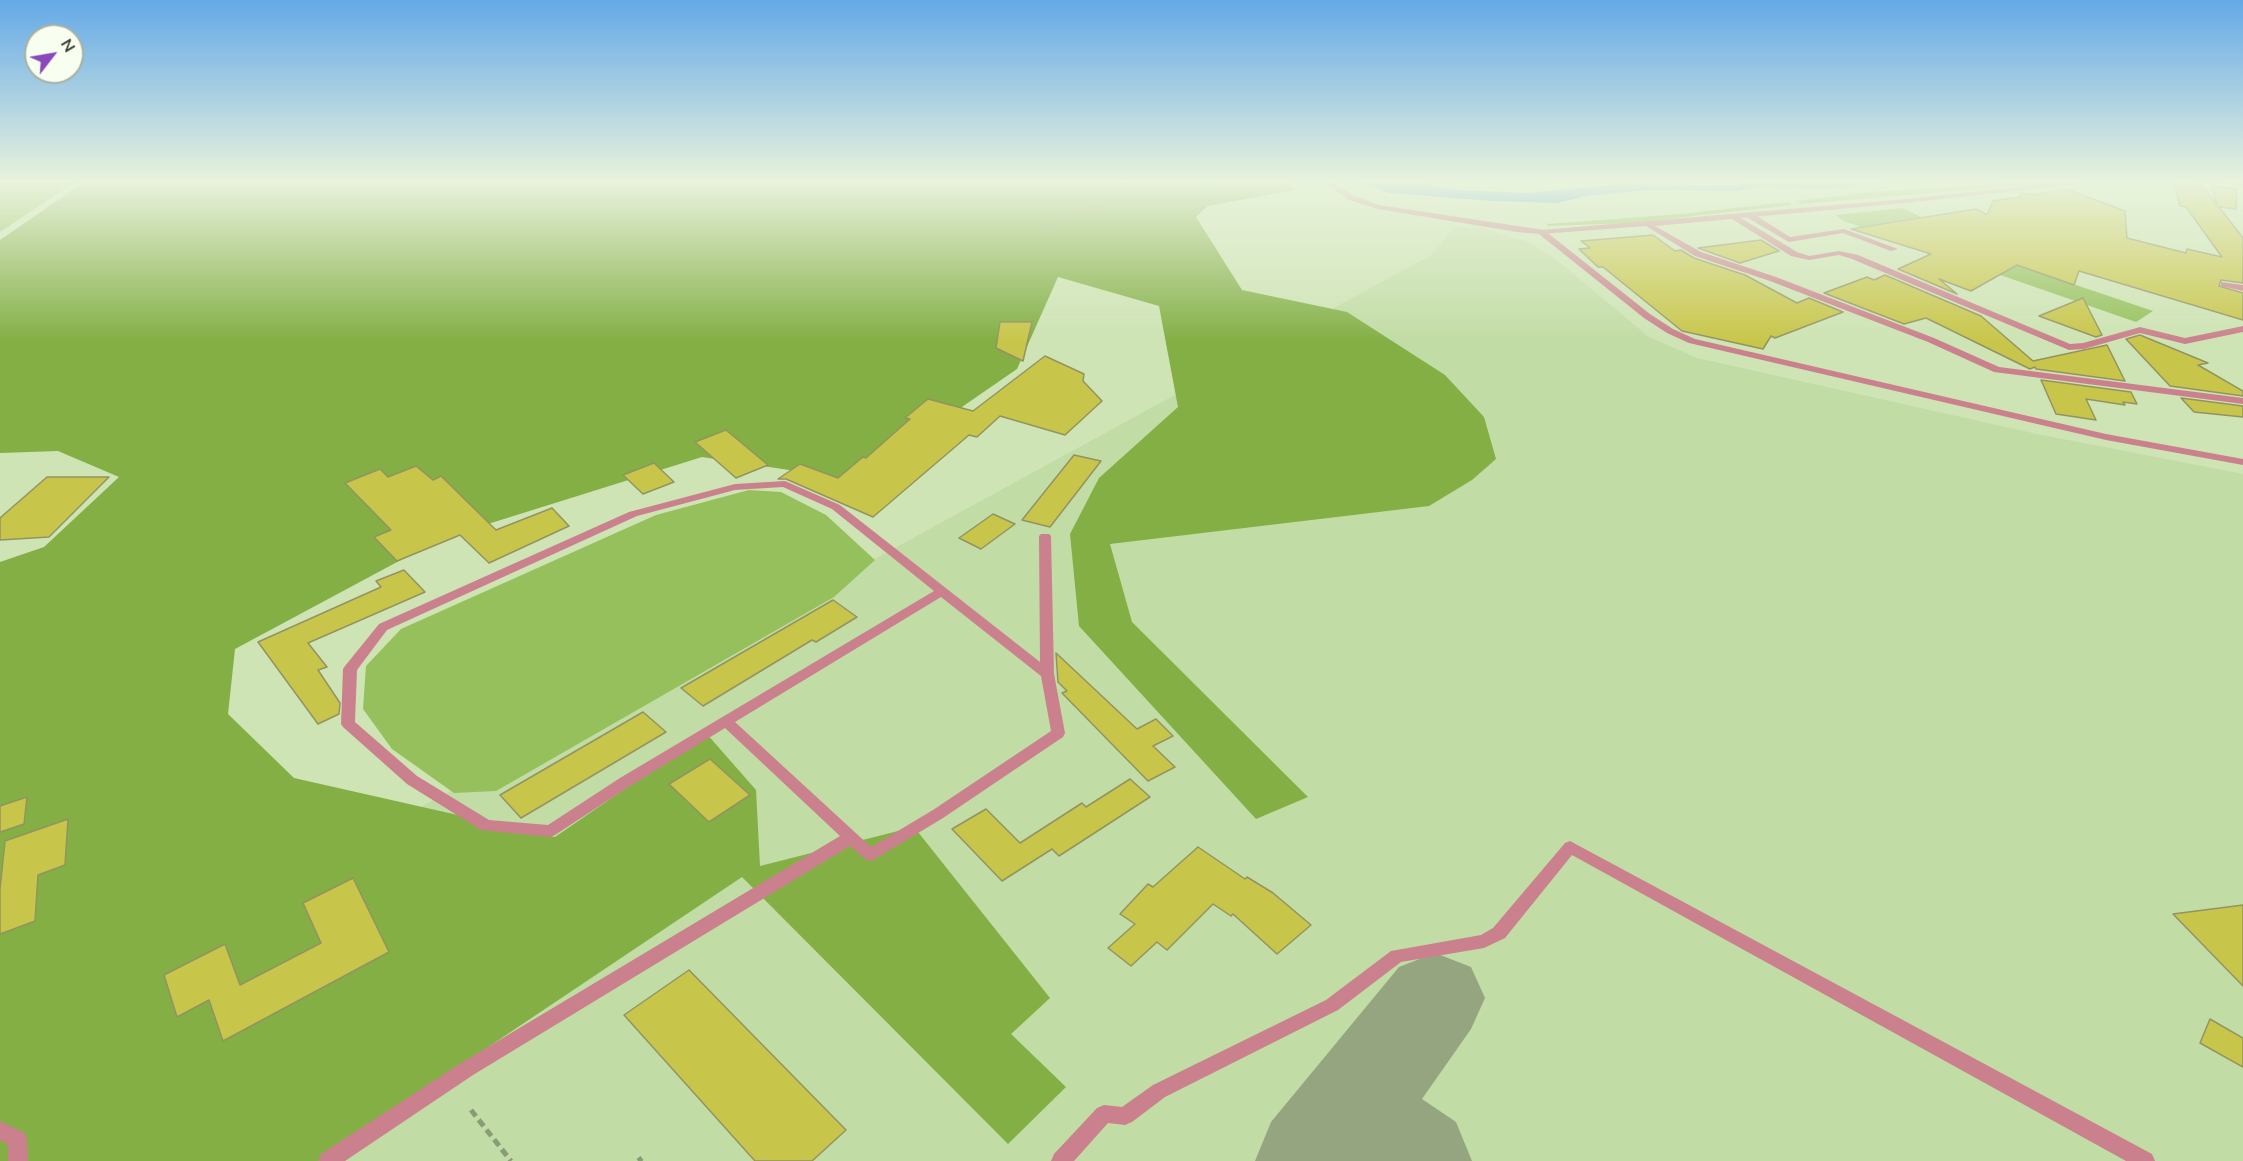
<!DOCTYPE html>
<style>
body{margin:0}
#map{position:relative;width:2243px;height:1161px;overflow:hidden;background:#cee4b4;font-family:"Nunito Sans",sans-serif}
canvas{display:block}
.north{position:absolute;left:24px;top:24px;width:60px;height:60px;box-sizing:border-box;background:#f8fff1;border:2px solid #a9b1a1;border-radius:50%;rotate:59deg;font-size:16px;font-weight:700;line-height:24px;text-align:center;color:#333c28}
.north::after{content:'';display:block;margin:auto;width:21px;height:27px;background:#8b48bc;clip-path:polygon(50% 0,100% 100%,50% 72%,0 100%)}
</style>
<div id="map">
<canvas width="2243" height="1161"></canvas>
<div class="north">N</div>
</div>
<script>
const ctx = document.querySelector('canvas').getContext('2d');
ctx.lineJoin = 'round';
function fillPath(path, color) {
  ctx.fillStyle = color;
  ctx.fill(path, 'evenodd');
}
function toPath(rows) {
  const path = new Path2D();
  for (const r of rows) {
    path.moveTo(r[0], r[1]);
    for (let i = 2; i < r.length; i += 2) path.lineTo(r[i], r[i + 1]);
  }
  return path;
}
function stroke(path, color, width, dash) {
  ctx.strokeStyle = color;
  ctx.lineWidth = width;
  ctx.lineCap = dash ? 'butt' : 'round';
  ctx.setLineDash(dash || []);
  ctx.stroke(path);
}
const built = toPath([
 [1456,226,1485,229,1528,242,1552,256,1649,337,1697,358,2037,434,2243,474,2243,1161,0,1161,126,968,1431,255]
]);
const green = toPath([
 [0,180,78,180,0,232],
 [2053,180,2081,180,1801,204,1795,201,1871,192],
 [1788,202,1793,205,1631,223,1548,226,1547,224,1680,214],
 [1903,208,2020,266,2153,311,2136,322,1844,221,1835,215],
 [749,490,781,492,826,515,875,560,834,597,496,791,454,793,392,749,363,709,366,666,401,629,656,515]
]);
const forest = toPath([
 [87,180,1288,180,1295,190,1208,206,1196,217,1242,290,1347,312,1445,375,1484,417,1496,459,1472,480,1429,506,1110,544,1132,622,1308,797,1256,819,1079,626,1070,534,1099,478,1178,407,1159,306,1058,277,1017,369,856,480,702,457,440,539,235,649,228,714,294,778,555,837,706,733,756,790,760,866,914,827,1050,998,1011,1034,1066,1087,1008,1144,742,877,318,1161,0,1161,0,562,44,547,119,477,58,451,0,453,0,240]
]);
const water = toPath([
 [1355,180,1406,180,1458,190,1527,193,1620,184,1721,185,1737,185,1753,180,1906,180,1825,189,1764,186,1737,191,1649,190,1586,196,1557,203,1493,201,1389,193]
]);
const taxiway = toPath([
 [1435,953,1471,967,1485,998,1471,1029,1422,1099,1456,1122,1472,1161,1255,1161,1271,1122,1399,967,1435,953]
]);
const building = toPath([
 [2174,182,2203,186,2217,205,2211,185,2237,189,2236,209,2219,207,2243,238,2243,283,2221,280,2219,286,2243,293,2243,320,2079,271,2074,285,2017,265,1971,291,1939,279,1957,294,1898,269,1931,254,1851,229,1976,209,1987,215,1993,201,2020,197,2021,193,2034,195,2066,189,2125,211,2127,238,2186,253,2187,249,2222,257,2186,207,2180,206,2174,182],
 [1653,235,1675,251,1681,250,1694,258,1745,275,1797,303,1809,298,1843,312,1775,338,1771,336,1763,349,1682,331,1603,267,1598,267,1579,249,1590,248,1581,241,1653,235],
 [1761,240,1779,251,1740,263,1698,248,1761,240],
 [1885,275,1981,316,2033,361,2107,345,2125,381,2036,369,2035,367,2030,369,1926,318,1904,324,1824,293,1867,277,1874,280,1885,275],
 [2083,298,2102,335,2096,337,2039,316,2083,298],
 [1000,322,1032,322,1023,361,996,348,1000,322],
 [2140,335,2208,363,2198,365,2243,391,2243,396,2170,386,2126,339,2140,335],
 [1045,356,1084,374,1083,381,1102,401,1065,435,1000,416,977,437,969,435,873,517,786,479,778,479,800,464,838,478,863,457,866,458,910,419,905,418,928,399,973,411,1045,356],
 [2041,380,2131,392,2137,404,2123,402,2125,405,2086,399,2096,420,2056,414,2041,380],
 [2181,398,2243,406,2243,417,2194,412,2181,398],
 [726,430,768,465,736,478,695,442,726,430],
 [1074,455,1101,461,1050,527,1022,520,1074,455],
 [654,463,674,482,643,494,623,475,654,463],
 [416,466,433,480,441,476,496,530,552,508,569,526,489,563,460,535,397,561,374,537,391,530,345,483,380,469,388,477,416,466],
 [47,477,109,477,49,537,0,540,0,518,47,477],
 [993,514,1015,524,981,549,959,538,993,514],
 [404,570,425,592,308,643,327,667,318,670,340,703,339,714,318,724,258,642,381,587,376,581,404,570],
 [833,600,857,617,816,642,812,640,703,706,681,688,833,600],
 [1056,653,1137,729,1156,719,1173,736,1153,746,1175,767,1148,781,1062,693,1067,691,1058,682,1056,653],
 [643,712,666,732,521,818,500,795,643,712],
 [710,759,750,795,709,822,669,784,710,759],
 [1130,779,1150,797,1059,856,1052,849,1002,881,952,829,986,809,1020,843,1082,803,1086,807,1130,779],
 [27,797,24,824,0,832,0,806,27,797],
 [68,819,65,865,38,875,35,921,0,934,0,889,5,841,68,819],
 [1198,847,1245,879,1247,877,1273,893,1311,925,1277,954,1233,914,1231,916,1213,904,1167,950,1157,942,1131,966,1108,948,1135,924,1120,914,1148,884,1153,887,1198,847],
 [353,878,389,952,223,1041,209,1000,177,1017,164,975,225,944,240,985,321,943,303,903,353,878],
 [2243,905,2243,986,2173,914,2243,905],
 [689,970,846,1130,812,1161,755,1161,624,1015,689,970],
 [2210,1019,2243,1038,2243,1067,2200,1043,2210,1019]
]);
const pathFar1 = toPath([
 [1117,199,1119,188,1126,180],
 [1042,228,1161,181,1186,181,1233,201]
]);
const path = toPath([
 [471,1110,511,1161],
 [638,1161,642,1158]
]);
const service = toPath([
 [1746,213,1752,213,1790,237,1844,229,1898,249,1891,251,1843,233,1789,242,1746,217,1746,213],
 [2221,282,2243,285,2243,291,2221,286,2221,282],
 [1570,841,2152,1154,2155,1161,2126,1161,1572,855,1505,938,1484,948,1401,962,1338,1010,1165,1097,1132,1122,1125,1125,1108,1123,1074,1161,1051,1161,1054,1154,1097,1108,1104,1105,1122,1107,1153,1085,1326,1000,1391,951,1481,935,1493,928,1565,843,1570,841]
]);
const minor = toPath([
 [2077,180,2100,180,2096,182,1906,203,1741,218,1797,252,1809,256,1839,251,1858,255,2070,344,2083,343,2140,327,2185,338,2243,326,2243,332,2185,344,2140,333,2084,349,2069,350,1852,259,1839,255,1809,260,1791,256,1732,219,1655,226,1701,252,1776,277,1934,338,1999,367,2243,398,2243,404,1994,372,1928,342,1770,281,1695,256,1646,226,1541,234,1537,232,1541,230,1906,199,2077,180],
 [2214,180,2243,183,2243,187,2216,181,2214,180],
 [785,481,840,505,1040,662,1039,536,1041,534,1049,534,1051,536,1054,674,1065,733,1063,737,943,818,875,859,870,861,865,859,850,846,473,1075,345,1161,318,1161,321,1154,461,1063,840,836,725,728,630,786,555,835,550,837,481,830,407,784,343,727,341,724,343,669,345,666,379,624,629,512,735,484,785,481],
 [783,487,832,509,934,591,620,778,548,825,489,820,417,776,355,722,357,670,387,630,637,516,735,490,783,487],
 [941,597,1041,676,1051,731,933,810,871,847,735,722,941,597],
 [0,1121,25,1133,27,1140,28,1161,8,1161,8,1145,0,1140,0,1121]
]);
const tertiary = toPath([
 [1320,180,1329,180,1355,196,1379,205,1544,230,1650,314,1673,329,1695,339,2106,434,2243,459,2243,465,2106,440,1689,343,1667,333,1644,318,1539,234,1517,232,1378,209,1349,200,1320,180]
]);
fillPath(built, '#c2dca5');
fillPath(green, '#95c05b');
fillPath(forest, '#83af45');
fillPath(water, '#3f98e6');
fillPath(taxiway, '#94a580');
fillPath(building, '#c8c64a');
stroke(building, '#939362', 1.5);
stroke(pathFar1, '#8a9b77', 2, [4, 2]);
stroke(path, '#8a9b77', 5, [8, 4.5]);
fillPath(service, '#ca818d');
fillPath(minor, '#ca818d');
fillPath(tertiary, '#ca818d');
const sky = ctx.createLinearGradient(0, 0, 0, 342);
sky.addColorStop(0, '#64a9e7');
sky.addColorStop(0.53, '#e9f3dd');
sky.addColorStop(1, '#e9f3dd00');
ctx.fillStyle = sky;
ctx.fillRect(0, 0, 2243, 342);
</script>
